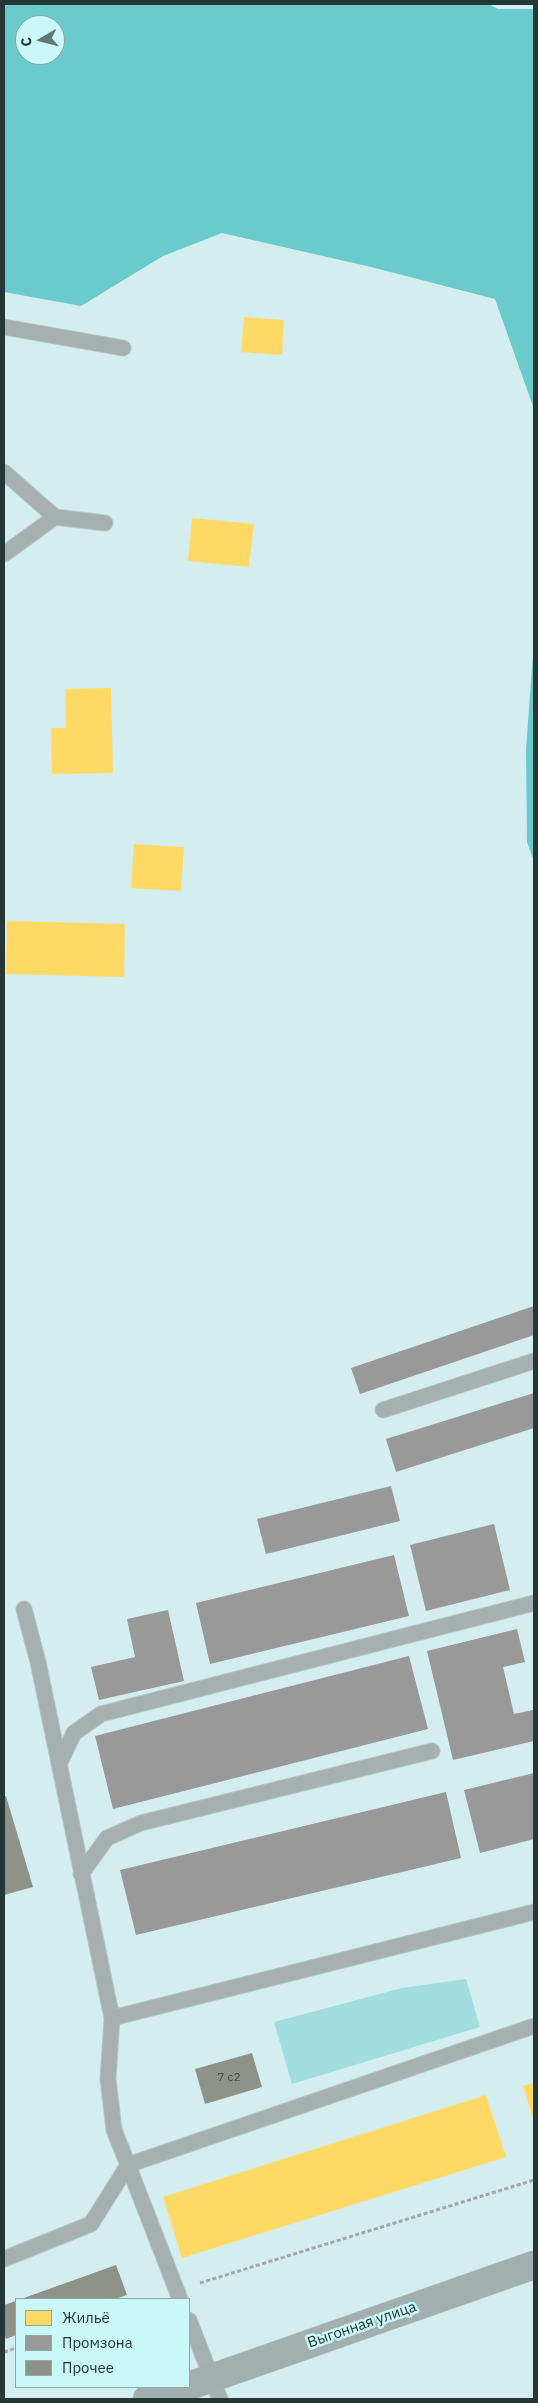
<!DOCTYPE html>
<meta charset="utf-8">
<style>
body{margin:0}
#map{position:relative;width:538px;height:2403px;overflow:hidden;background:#d4edee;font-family:"IBM Plex Sans",sans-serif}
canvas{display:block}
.frame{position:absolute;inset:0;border:5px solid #253737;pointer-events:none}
.legend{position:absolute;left:15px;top:2298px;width:175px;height:90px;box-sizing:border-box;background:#caf7f8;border:1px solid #88aaab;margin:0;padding:6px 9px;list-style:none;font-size:15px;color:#253737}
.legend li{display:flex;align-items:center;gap:10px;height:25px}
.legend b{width:25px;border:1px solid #88aaab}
.north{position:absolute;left:15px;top:15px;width:50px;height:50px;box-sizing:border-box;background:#caf7f8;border:1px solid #88aaab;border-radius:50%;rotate:262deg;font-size:14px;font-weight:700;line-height:20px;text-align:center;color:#253737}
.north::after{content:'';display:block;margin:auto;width:18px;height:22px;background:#627777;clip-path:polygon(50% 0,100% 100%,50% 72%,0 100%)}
</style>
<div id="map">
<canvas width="538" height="2403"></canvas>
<div class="frame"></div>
<ul class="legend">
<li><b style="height:14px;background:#ffd966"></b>Жильё</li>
<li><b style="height:14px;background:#999"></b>Промзона</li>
<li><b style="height:14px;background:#8f9289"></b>Прочее</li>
</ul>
<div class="north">С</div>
</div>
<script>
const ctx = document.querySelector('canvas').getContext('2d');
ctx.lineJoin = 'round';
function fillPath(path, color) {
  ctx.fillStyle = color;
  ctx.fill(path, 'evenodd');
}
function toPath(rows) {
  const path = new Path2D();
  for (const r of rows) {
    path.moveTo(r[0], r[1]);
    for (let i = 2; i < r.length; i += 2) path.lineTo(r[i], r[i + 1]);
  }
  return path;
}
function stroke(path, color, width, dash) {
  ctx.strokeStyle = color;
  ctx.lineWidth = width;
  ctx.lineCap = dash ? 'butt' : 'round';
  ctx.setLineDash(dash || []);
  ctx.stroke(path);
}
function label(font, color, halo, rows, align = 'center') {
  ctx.font = font + ' "IBM Plex Sans",sans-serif';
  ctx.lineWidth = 5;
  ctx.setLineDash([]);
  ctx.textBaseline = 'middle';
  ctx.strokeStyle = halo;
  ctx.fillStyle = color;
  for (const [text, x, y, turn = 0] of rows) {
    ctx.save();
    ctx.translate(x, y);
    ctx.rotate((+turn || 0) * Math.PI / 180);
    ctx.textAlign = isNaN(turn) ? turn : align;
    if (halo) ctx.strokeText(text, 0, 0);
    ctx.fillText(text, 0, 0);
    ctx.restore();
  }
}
const green = toPath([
 [466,1979,480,2027,292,2084,274,2022,402,1988]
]);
const water = toPath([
 [4,4,488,4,498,9,534,9,534,409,495,299,371,267,222,233,163,256,81,306,4,292],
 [25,25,55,25,55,55,25,55],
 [534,641,534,861,527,842,526,749]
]);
const homes = toPath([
 [244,317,284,320,282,355,241,352],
 [192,518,254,524,249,567,188,561],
 [111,688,113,773,52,774,51,728,66,728,65,689],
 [134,844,184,847,181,891,131,888],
 [7,921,125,924,124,977,6,974],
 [534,2083,534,2121,523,2086],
 [486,2095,506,2157,182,2258,163,2197]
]);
const industry = toPath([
 [534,1306,534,1335,360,1394,351,1368],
 [534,1393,534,1428,396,1472,386,1439],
 [391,1486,400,1521,266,1554,257,1519],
 [494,1524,510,1590,426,1611,410,1545],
 [394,1555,409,1616,210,1664,196,1603],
 [168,1610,184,1681,99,1700,91,1667,135,1657,127,1619],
 [517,1629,525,1662,503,1667,514,1714,533,1710,534,1741,453,1760,427,1651],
 [409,1656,428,1729,113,1809,95,1736],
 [534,1773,534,1839,480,1853,464,1790],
 [446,1792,461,1858,136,1935,120,1870]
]);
const building = toPath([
 [6,1796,33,1887,4,1895,4,1797],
 [252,2053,262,2087,205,2104,195,2069],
 [116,2265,127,2295,115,2299,21,2299],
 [16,2301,16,2335,6,2339,4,2332,4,2305]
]);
const path = toPath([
 [200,2283,534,2180],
 [4,2352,16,2348]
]);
const lane = toPath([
 [4,327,123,348],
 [4,472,55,517,105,523],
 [4,554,55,517],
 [383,1410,534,1361],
 [59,1764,74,1733,101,1714,534,1603],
 [81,1874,107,1838,141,1823,432,1751],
 [112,2018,534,1912],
 [4,2259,91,2224,128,2165,114,2130,108,2079,112,2018,38,1662,24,1609],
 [180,2299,128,2165,534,2026],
 [189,2320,220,2399]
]);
const secondary = toPath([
 [189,2386,534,2265],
 [147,2399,186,2387]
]);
const numberNames = [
 ["7 с2",229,2078]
];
const streetNames = [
 ["Выгонная улица",362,2325,-19]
];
fillPath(green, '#a2dee0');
fillPath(water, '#6bcacc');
fillPath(homes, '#ffd966');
fillPath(industry, '#999');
fillPath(building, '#8f9289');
stroke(lane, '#b3c7c7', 17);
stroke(secondary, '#b3c7c7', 29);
stroke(path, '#9ea8a8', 3, [4, 2.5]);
stroke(lane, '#a6b0b0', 15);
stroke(secondary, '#a2afaf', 28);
label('12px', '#404e4c', null, numberNames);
label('15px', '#253737', '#caf7f8', streetNames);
</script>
